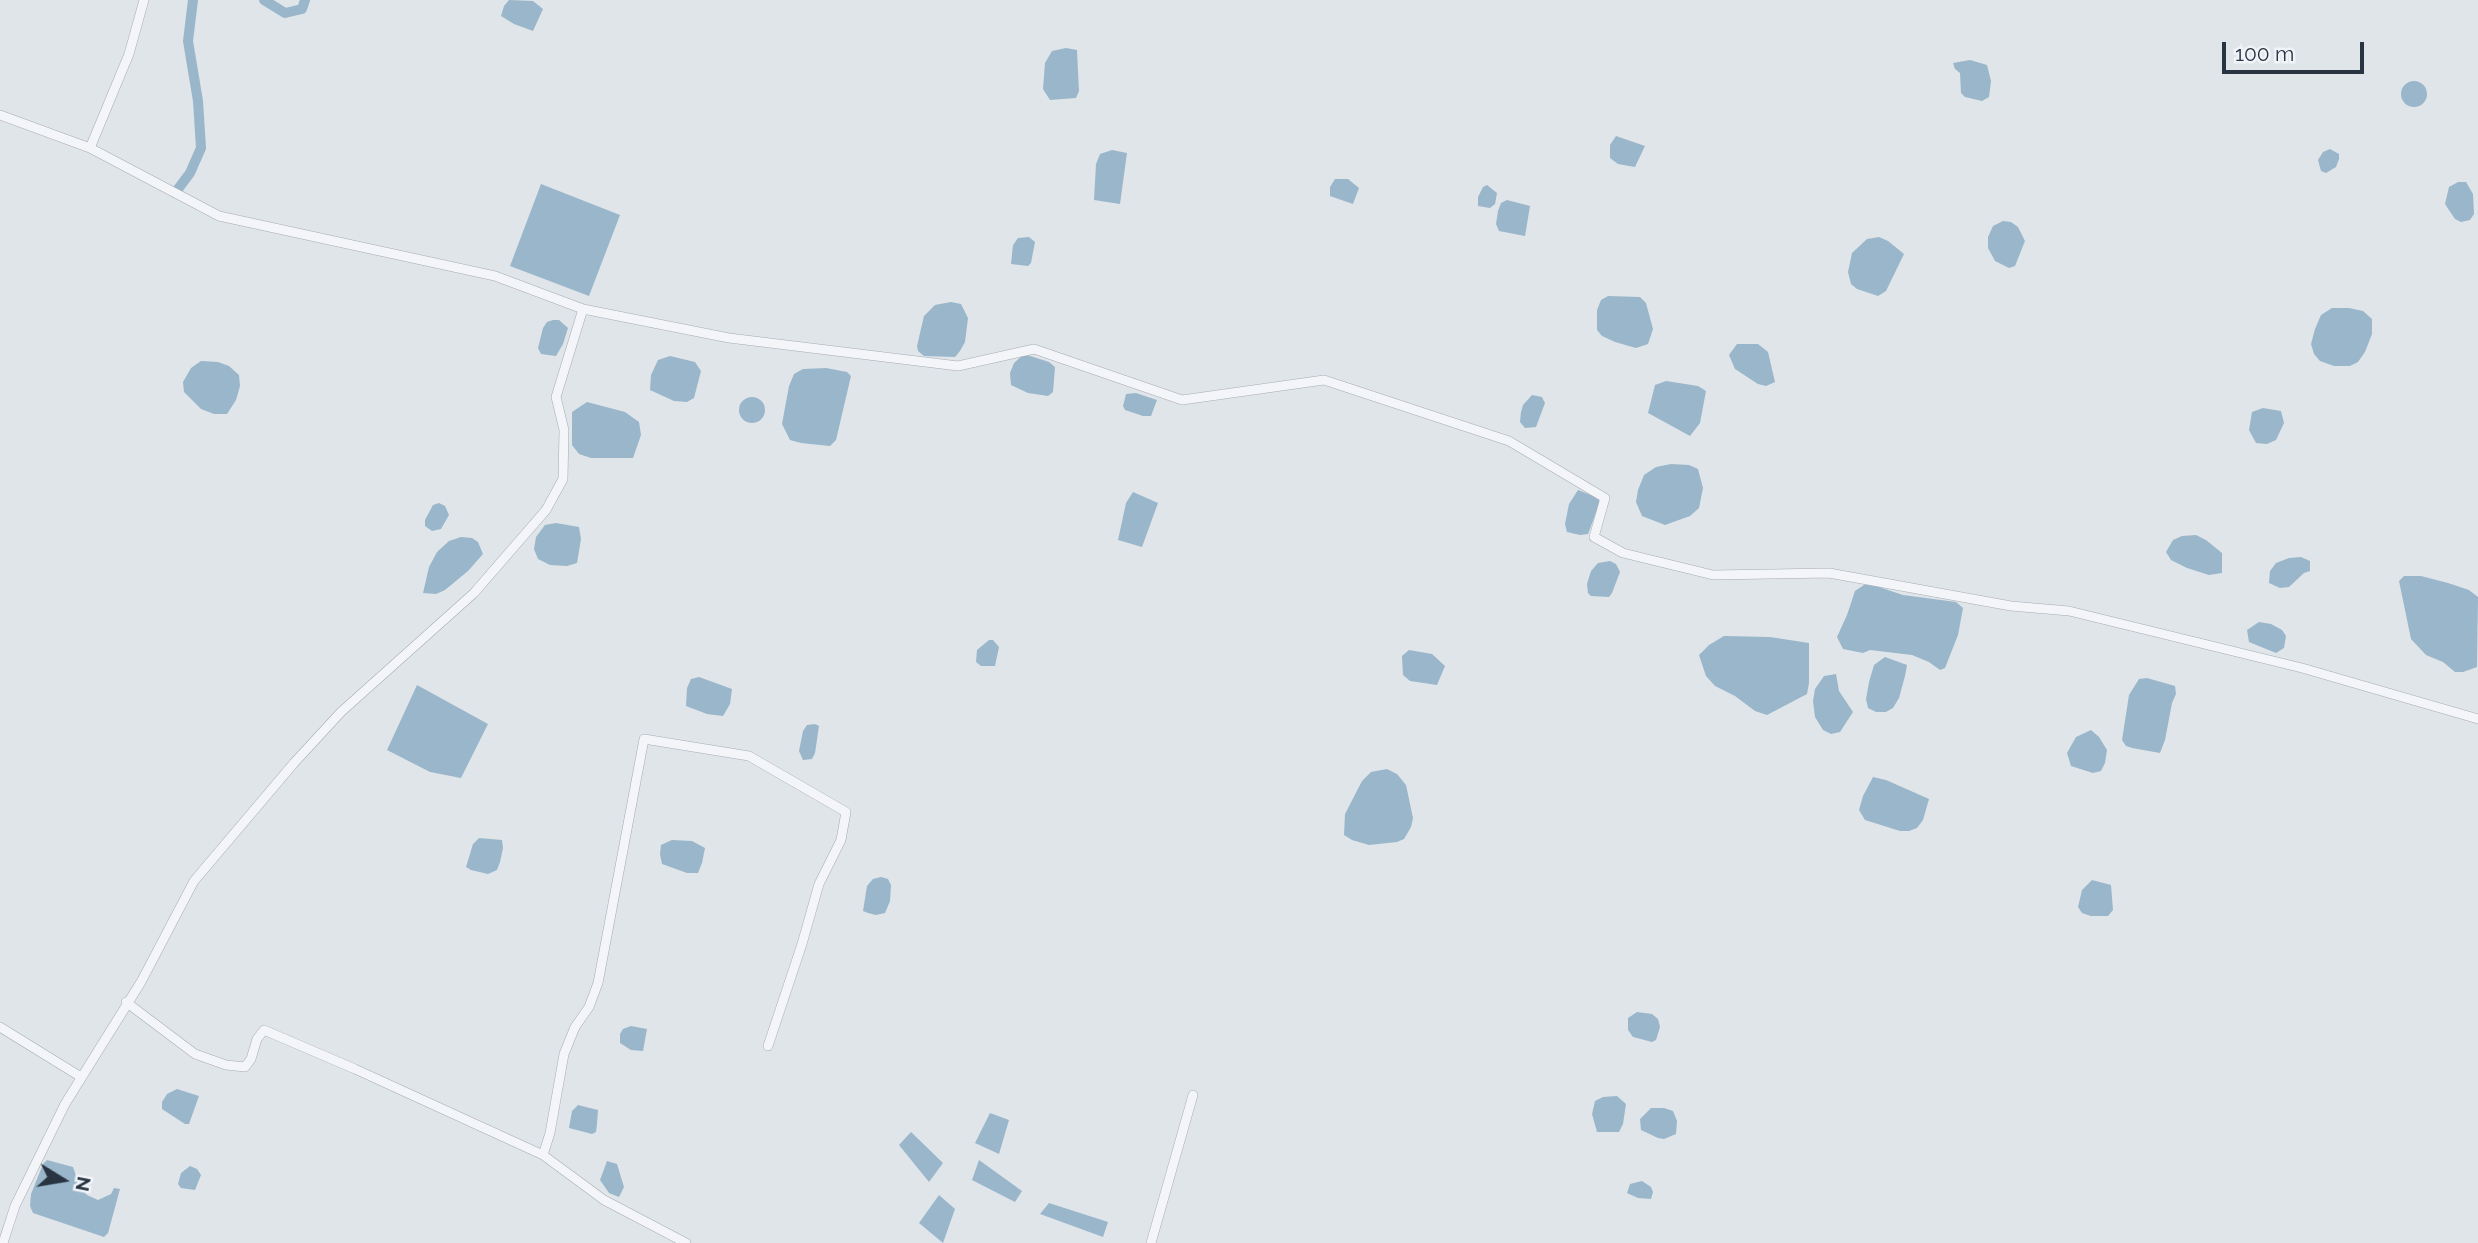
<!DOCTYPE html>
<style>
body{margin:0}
#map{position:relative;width:2478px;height:1243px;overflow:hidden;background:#e0e5e9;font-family:Raleway,sans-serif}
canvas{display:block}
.north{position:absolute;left:28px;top:1145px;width:70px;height:70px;-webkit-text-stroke:5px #f0f3f7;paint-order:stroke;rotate:101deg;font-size:19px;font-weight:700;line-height:28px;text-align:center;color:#283442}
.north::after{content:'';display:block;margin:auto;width:24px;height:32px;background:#283442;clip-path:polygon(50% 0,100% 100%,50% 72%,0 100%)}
.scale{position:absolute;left:2222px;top:42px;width:142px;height:32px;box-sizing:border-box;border:4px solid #283442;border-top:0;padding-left:9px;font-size:21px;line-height:24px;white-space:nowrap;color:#283442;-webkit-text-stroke:5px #f0f3f7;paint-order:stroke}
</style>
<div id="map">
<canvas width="2478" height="1243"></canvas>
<div class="north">N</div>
<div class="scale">100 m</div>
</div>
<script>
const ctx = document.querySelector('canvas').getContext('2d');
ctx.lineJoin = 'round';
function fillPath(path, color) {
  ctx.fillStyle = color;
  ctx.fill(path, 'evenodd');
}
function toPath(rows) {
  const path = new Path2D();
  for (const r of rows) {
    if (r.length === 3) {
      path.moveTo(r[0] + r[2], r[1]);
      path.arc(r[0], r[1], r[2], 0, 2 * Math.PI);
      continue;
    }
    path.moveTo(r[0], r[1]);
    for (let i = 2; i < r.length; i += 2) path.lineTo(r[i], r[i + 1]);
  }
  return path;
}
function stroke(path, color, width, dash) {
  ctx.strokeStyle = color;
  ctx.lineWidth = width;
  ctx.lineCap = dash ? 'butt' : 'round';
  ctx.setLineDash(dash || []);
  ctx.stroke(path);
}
const water = toPath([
 [509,0,533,1,543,9,533,31,514,24,501,16,504,6],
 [1066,48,1077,50,1079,91,1076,98,1050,100,1043,89,1045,63,1052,51],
 [1970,60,1987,65,1991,81,1989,97,1982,101,1965,97,1961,93,1960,73,1955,69,1953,63],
 [2414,94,13],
 [1616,136,1645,146,1635,167,1618,164,1610,158,1610,145],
 [2330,149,2339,154,2339,159,2336,167,2326,173,2321,171,2318,160,2323,152],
 [1112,150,1127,153,1120,204,1094,200,1096,164,1100,154],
 [1335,179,1348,179,1359,188,1353,204,1330,196,1330,187],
 [2458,182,2466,182,2473,194,2474,214,2470,220,2461,222,2455,219,2445,204,2449,187],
 [541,184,620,215,589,296,510,266],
 [1487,185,1497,193,1495,204,1490,208,1478,206,1478,197,1483,187],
 [1507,200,1530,206,1525,236,1499,231,1496,224,1498,211,1501,203],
 [2003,221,2011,222,2018,227,2025,241,2015,266,2009,268,1995,261,1988,248,1988,237,1993,226],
 [1029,237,1035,242,1031,263,1028,266,1011,264,1013,245,1018,238],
 [1879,237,1888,241,1904,254,1886,291,1878,296,1857,289,1851,284,1848,272,1852,253,1867,239],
 [1608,296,1640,297,1646,303,1653,329,1648,344,1636,348,1615,342,1602,336,1597,330,1597,310,1601,300],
 [951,302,961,304,968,318,965,342,960,351,955,357,924,356,918,351,917,346,924,316,935,305],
 [2332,308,2349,308,2363,311,2372,319,2372,334,2365,352,2358,362,2350,366,2334,366,2320,361,2314,354,2311,344,2315,329,2321,315],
 [553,320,559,320,568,328,563,344,556,356,541,354,538,348,543,328,547,322],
 [1737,344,1758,344,1768,352,1775,382,1766,386,1758,384,1735,369,1729,355],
 [1024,354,1049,362,1055,367,1053,392,1048,396,1028,393,1011,385,1010,373,1014,363],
 [670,356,695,362,701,371,694,398,687,402,674,401,650,390,651,375,658,360],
 [201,361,218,362,229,366,239,375,240,386,236,400,227,414,214,414,201,409,184,392,183,382,191,368],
 [826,368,847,372,851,376,836,440,830,446,801,443,790,440,782,424,789,386,794,374,803,369],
 [1666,381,1698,386,1706,391,1700,423,1690,436,1648,413,1655,385],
 [1136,393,1157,400,1151,416,1143,416,1125,410,1123,406,1126,394],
 [1532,395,1542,397,1545,403,1536,427,1525,428,1520,422,1521,412,1523,405],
 [752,410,13],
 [587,402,625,412,639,422,641,435,633,458,591,458,579,454,572,445,572,412],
 [2263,408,2281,411,2284,423,2276,440,2267,444,2256,443,2249,430,2252,412],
 [1671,464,1689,465,1698,469,1703,488,1699,508,1690,516,1665,525,1642,516,1636,502,1638,490,1644,475,1656,467],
 [1578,490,1596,497,1600,502,1588,534,1580,535,1567,532,1565,524,1569,504],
 [1133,492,1158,503,1142,547,1118,540,1126,503],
 [439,503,445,506,449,515,441,529,432,531,425,526,425,520,433,505],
 [556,523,579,527,581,539,577,563,567,566,550,565,538,559,534,549,536,537,545,525],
 [2196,535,2206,540,2222,553,2222,573,2209,575,2187,568,2171,560,2166,552,2173,540,2182,536],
 [461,537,472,538,478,542,483,554,468,571,445,590,436,594,423,593,429,567,437,552,449,541],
 [2301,557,2310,561,2310,571,2304,573,2289,587,2280,588,2269,583,2270,571,2276,563,2289,558],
 [1610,561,1616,564,1620,572,1612,593,1609,597,1591,596,1588,593,1587,584,1591,571,1598,563],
 [2404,576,2421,576,2448,583,2469,590,2478,597,2477,667,2463,672,2455,672,2443,662,2426,655,2411,639,2399,581],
 [1867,583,1903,595,1956,602,1963,608,1958,635,1945,668,1940,670,1929,662,1912,655,1870,650,1863,653,1843,649,1837,637,1847,615,1855,591],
 [2259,622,2271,624,2282,630,2286,636,2284,648,2276,653,2249,642,2247,630],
 [1724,636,1770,637,1809,643,1809,683,1807,694,1767,715,1755,711,1735,696,1715,686,1706,676,1699,655,1709,645],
 [989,640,993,640,999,647,996,661,995,666,981,666,976,662,977,650],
 [1409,650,1432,654,1445,666,1437,685,1410,681,1403,675,1402,656],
 [1885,657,1907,665,1905,676,1899,698,1893,708,1886,712,1876,712,1868,708,1866,699,1869,682,1874,665],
 [1836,674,1839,691,1853,712,1840,732,1831,734,1823,730,1815,717,1813,701,1815,689,1824,676],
 [699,677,732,689,730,704,723,716,707,714,686,706,687,688,691,679],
 [2147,678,2175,686,2176,694,2172,703,2165,740,2160,753,2132,748,2126,746,2122,740,2129,695,2139,679],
 [417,685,488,724,461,778,430,772,387,750],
 [815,724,819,726,815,753,812,759,803,760,799,751,803,731,807,725],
 [2091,730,2099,737,2107,750,2105,763,2101,771,2093,773,2071,766,2067,753,2076,737],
 [1387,769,1397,774,1406,785,1413,818,1411,827,1404,839,1397,842,1369,845,1352,840,1344,835,1345,814,1362,781,1371,772],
 [1873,777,1886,780,1929,799,1923,820,1917,828,1909,831,1900,831,1865,820,1859,810,1863,796],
 [479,838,502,840,503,848,500,862,497,870,488,874,471,870,466,867,473,844],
 [672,840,692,841,705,848,702,863,698,873,687,873,662,864,660,854,661,845],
 [881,877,888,879,891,885,890,901,885,913,876,915,868,913,863,911,867,886,873,879],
 [2092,880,2111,885,2113,910,2108,916,2091,916,2082,913,2078,907,2082,890],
 [1637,1012,1652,1014,1658,1019,1660,1027,1656,1040,1652,1042,1633,1037,1628,1030,1628,1018],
 [631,1026,647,1029,643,1051,631,1050,620,1043,620,1034,623,1029],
 [177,1089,199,1096,189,1124,185,1124,162,1109,162,1102,167,1094],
 [1617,1096,1626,1104,1623,1124,1619,1132,1597,1132,1592,1114,1595,1101,1603,1097],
 [578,1105,598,1110,597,1124,596,1132,592,1134,569,1128,572,1111],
 [1651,1108,1664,1108,1673,1111,1677,1121,1676,1134,1664,1139,1658,1138,1641,1130,1640,1119],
 [990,1113,1009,1120,999,1154,975,1143],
 [911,1132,943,1163,929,1182,899,1145],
 [47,1160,73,1167,80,1187,87,1195,98,1200,111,1194,114,1188,120,1189,108,1233,104,1237,33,1213,30,1206,31,1194,43,1164],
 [979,1160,1022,1191,1015,1202,972,1180],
 [607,1161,617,1164,624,1187,619,1197,609,1193,600,1180],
 [190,1166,197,1169,201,1175,195,1190,181,1188,178,1184,181,1173],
 [1642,1181,1651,1187,1653,1192,1651,1199,1638,1198,1627,1193,1630,1184],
 [939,1195,955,1209,943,1243,919,1223],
 [1049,1203,1108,1222,1103,1237,1040,1214]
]);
const canal = toPath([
 [264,0,285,13,302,9,305,0],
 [175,193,190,173,201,148,198,101,188,41,193,0]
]);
const street = toPath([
 [0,115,90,148,219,216,495,276,583,309,729,338,958,366,1034,349,1182,400,1324,380,1509,441,1605,498,1594,537,1623,553,1713,575,1829,573,2011,606,2069,611,2302,668,2478,719],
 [90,148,129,54,144,0],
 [126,1002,195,1054,226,1065,245,1067,251,1059,257,1039,264,1030,355,1069,543,1155,604,1200,686,1243],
 [0,1027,81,1077],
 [543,1155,550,1133,564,1054,575,1027,589,1007,598,983,644,739,749,756,846,812,841,840,819,884,802,944,768,1046],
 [3,1243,15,1206,65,1104,141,982,194,881,294,763,341,712,474,593,546,510,563,479,564,430,556,397,583,309],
 [1151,1243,1193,1095]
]);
fillPath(water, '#99b6cb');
stroke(canal, '#99b6cb', 10);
stroke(street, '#a5acb4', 10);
stroke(street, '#f3f5f8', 9);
</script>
